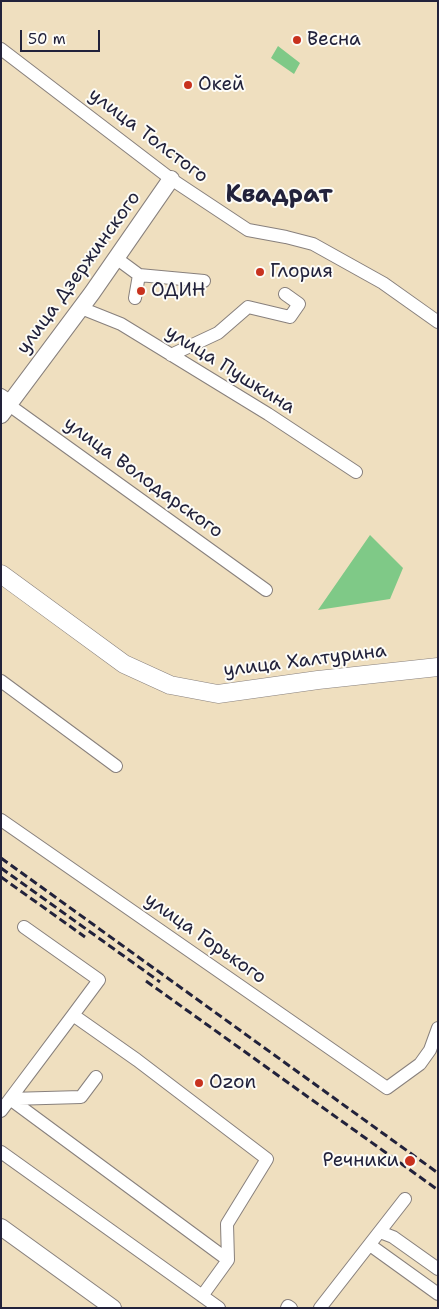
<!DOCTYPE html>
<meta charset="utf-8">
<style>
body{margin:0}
#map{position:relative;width:439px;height:1309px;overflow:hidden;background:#efdfbf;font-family:"Shantell Sans",sans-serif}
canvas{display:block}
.frame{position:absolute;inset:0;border:2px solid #22223b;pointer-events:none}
.scale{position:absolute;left:20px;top:30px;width:80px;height:22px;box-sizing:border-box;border:2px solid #22223b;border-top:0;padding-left:6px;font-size:15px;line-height:18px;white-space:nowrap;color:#22223b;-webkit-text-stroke:4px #fdfcf7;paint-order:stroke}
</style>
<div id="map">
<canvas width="439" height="1309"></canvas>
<div class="frame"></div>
<div class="scale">50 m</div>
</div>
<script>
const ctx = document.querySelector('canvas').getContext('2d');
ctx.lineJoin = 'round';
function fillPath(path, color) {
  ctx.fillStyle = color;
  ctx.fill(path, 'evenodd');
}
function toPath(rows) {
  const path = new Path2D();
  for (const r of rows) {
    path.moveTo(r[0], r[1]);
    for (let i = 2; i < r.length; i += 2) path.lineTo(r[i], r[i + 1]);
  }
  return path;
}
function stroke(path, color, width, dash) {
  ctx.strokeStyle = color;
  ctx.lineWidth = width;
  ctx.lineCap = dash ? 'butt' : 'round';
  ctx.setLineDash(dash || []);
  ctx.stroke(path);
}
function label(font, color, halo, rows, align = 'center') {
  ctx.font = font + ' "Shantell Sans",sans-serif';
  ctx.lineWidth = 4;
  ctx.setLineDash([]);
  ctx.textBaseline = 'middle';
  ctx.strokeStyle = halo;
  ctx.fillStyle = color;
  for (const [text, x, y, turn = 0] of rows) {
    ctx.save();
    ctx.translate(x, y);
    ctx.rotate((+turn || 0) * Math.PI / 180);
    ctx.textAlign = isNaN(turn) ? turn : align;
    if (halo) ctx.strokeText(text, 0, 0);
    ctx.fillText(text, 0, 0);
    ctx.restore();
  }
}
const green = toPath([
 [278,46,300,63,294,74,271,58],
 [370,535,403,568,390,599,318,610]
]);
const minor = toPath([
 [1,49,171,179,248,230,286,237,313,244,383,283,438,322],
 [116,258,139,275,204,281],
 [135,298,139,275],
 [81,308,121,324,268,414,356,472],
 [171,355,218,333,248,307,290,317,299,304,285,294],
 [1,395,7,399,9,405,266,590],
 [1,681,116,766],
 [1,820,387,1088,420,1064,430,1050,438,1028],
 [24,927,99,980,73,1015],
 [10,1099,228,1260],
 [10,1099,81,1097,96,1077],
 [1,1111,73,1015,137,1060,267,1159,227,1224,228,1260,202,1296],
 [1,1152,219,1308],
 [380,1232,393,1237,438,1269],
 [370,1245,438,1294],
 [287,1308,288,1306,291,1308],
 [320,1308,405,1199]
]);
const tertiary = toPath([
 [1,415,92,293,171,179],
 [1,1227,113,1308]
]);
const secondary = toPath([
 [1,574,124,664,170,685,218,694,318,680,438,667]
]);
const rail = toPath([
 [1,858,438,1173],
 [1,868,160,982],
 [1,877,85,937],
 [146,981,438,1190]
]);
const markers = [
 [297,40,5,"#c8321e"],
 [188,85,5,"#c8321e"],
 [260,272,5,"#c8321e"],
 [141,291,5,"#c8321e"],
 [199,1083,5,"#c8321e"],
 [410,1161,6,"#c8321e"]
];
const poiNames = [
 ["Весна",307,40],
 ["Окей",198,85],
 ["Глория",270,272],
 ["ОДИН",151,291],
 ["Ozon",209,1083],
 ["Речники",399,1161,"right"]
];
const streetNames = [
 ["улица Толстого",148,136,37],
 ["улица Дзержинского",79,273,-54],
 ["улица Пушкина",230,370,32],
 ["улица Володарского",143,478,36],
 ["улица Халтурина",305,661,-7],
 ["улица Горького",205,939,35]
];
const districtNames = [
 ["Квадрат",279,196]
];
fillPath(green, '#7fc987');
stroke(minor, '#88807d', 14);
stroke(tertiary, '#88807d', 18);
stroke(secondary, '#88807d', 19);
stroke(minor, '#fff', 12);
stroke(tertiary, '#fff', 16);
stroke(secondary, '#fff', 18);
stroke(rail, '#22223b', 3, [8, 4]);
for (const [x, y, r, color] of markers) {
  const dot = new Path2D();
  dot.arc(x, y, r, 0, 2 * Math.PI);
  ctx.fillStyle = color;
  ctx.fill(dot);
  stroke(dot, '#fdfcf7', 2);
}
label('19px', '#22223b', '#fdfcf7', poiNames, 'left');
label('19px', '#22223b', '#fdfcf7', streetNames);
label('bold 24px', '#22223b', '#fdfcf7', districtNames);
</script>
